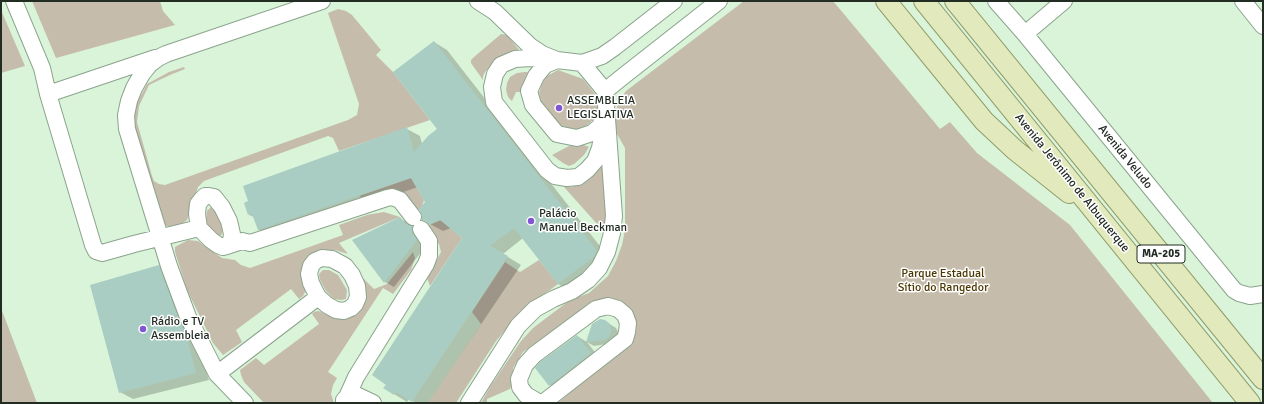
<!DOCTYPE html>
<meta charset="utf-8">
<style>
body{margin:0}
#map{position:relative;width:1264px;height:404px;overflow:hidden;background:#daf4da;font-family:Signika,sans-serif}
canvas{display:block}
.frame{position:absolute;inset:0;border:2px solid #222c23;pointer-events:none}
</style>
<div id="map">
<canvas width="1264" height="404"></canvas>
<div class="frame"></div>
</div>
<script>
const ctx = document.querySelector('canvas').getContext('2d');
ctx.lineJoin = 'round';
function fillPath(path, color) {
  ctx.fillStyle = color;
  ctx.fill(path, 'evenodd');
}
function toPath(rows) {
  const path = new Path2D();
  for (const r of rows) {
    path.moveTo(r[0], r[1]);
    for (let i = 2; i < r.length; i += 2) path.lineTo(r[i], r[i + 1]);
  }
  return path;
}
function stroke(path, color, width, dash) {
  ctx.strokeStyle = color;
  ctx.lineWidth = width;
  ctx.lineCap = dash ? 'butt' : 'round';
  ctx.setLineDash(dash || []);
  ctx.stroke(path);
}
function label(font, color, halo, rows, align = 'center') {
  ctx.font = font + ' Signika,sans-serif';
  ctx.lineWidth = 3;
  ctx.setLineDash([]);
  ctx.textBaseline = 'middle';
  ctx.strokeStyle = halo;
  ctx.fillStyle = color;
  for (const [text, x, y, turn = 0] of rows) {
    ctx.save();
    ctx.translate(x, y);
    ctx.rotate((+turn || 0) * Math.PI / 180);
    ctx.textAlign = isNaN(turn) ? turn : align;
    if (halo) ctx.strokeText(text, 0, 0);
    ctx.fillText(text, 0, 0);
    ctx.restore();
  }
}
const green = toPath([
 [32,1,160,1,163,11,175,25,56,58],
 [744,1,833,1,940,129,950,122,977,153,1070,225,1213,403,558,403,623,348,636,331,634,315,623,303,606,300,592,304,523,352,513,368,514,378,510,389,487,399,487,403,481,403,490,387,521,341,533,328,570,300,589,293,608,276,616,261,622,245,625,230,625,148,617,134,615,122,616,110,620,99,626,91],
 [338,9,346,11,352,15,381,50,376,55,393,72,430,120,339,151,333,138,328,136,204,181,198,187,187,220,183,223,170,227,162,224,135,134,134,121,136,105,147,84,169,72,184,67,185,69,170,75,149,85,139,106,137,122,152,176,154,181,159,184,165,185,348,120,357,115,359,104,328,13],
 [1,10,25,66,1,73],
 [501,34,507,35,520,51,505,55,489,67,485,72,483,76,483,80,471,63,471,60,474,57],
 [558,70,583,79,595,94,598,104,596,117,586,126,574,130,560,125,541,101,539,93,542,83,547,76],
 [525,72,528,72,520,92,516,92,512,101,508,97,506,90,507,83,510,77,517,73],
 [573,141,589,147,584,155,574,164,569,166,563,163,552,155,571,145],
 [607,150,606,234,564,187,572,187,586,181,594,175,599,168],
 [411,178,424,200,422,206,415,214,402,197,367,200,359,196],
 [211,207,217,209,222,224,222,234,219,237,209,229,206,220,207,211],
 [384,212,400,217,339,243,348,254,335,250,322,250,309,254,303,265,303,276,306,290,303,296,299,299,291,289,236,330,242,342,223,355,213,343,187,290,175,252,175,247,188,240,198,241,222,258,235,260,241,265,250,268,343,235,339,225,367,215],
 [441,220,462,238,430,286,427,278,441,252,439,244,424,227],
 [413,252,415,258,411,270,393,294,383,288,328,372,337,378,333,385,331,394,334,403,264,403,244,382,241,375,240,370,256,358,264,365,319,324,312,314,314,312,318,311,333,317,343,319,355,315,363,305,366,293,363,278,374,289,387,284],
 [539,260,558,284,521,311,496,341,456,403,428,403,481,324,472,312,505,262,520,272],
 [323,270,329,270,338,275,347,290,346,299,341,300,334,299,326,291,320,280,319,274],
 [1,308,37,403,1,403]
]);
const shadow = toPath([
 [434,42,447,50,610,259,571,291,558,284,523,238,503,254,521,265,428,403,416,403,409,399,407,402,394,394,463,237,451,228,443,231,430,224,426,203,418,187,272,237,259,230,254,217,249,215,407,129,420,136,422,144,439,129],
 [400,218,421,233,426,246,394,287,385,282,353,240],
 [159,266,172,274,197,340,209,380,133,399,120,392],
 [605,321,616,328,618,332,618,337,613,343,594,346,587,342,593,325],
 [577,336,587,342,601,360,560,391,550,385]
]);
const building = toPath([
 [434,41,597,251,594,257,558,284,514,228,490,246,508,256,412,402,396,392,394,395,383,388,386,385,372,375,462,238,440,220,429,225,426,221,422,220,422,215,419,209,425,202,411,178,258,230,252,214,248,215,244,203,248,201,243,186,407,127,414,152,428,136,437,129,393,72],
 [400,217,406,225,407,224,412,226,412,233,417,240,384,283,352,240],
 [159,265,179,320,185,331,196,373,119,393,90,285],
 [600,319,605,320,609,323,611,327,611,332,609,337,605,340,586,342,592,324],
 [577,335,591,353,549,386,535,368,540,362]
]);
const minor = toPath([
 [14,1,42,68,48,94,93,245,96,251,102,253,134,244,199,228],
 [478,1,495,12,530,46,542,54,557,60,582,63,602,56,615,47,674,1],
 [996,1,1025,34,1234,290,1239,293,1250,296,1263,294],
 [1243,1,1263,26],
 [1025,34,1064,1],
 [557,60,531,58,515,59,501,65,495,74,492,87,494,102,547,170,555,176,567,178,578,177,587,170,595,161,600,148,603,132],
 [557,60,545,65,536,76,529,91,533,105,557,134,577,138,592,133,599,127,606,116],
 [605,91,621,78,719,1],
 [48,94,155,58],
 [205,196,209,196,214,197,222,207,229,221,232,234,231,241,227,246,223,247,218,245,211,240,199,228,197,214,198,204,202,199,205,196],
 [227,246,242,241,250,243,387,198,392,197,400,200,413,217],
 [322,258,332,259,345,266,352,275,357,286,358,297,355,304,351,308,344,311,336,310,327,305,318,297,311,283,309,274,311,266,315,261,322,258],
 [608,306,618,309,625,315,628,323,627,332,625,339,544,402,538,402,526,395,520,387,519,379,525,365,534,355,596,309,608,306],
 [217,374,318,297],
 [347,397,356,377,426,264,429,256,429,241,421,229],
 [245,403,217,374,188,317,169,266,127,129,126,115,129,101,134,88,142,74,150,64,158,58,166,54,322,1],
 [344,403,344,400,347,397,356,395,373,403],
 [469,403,518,326,535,309,553,299,572,291,588,280,599,268,607,252,612,233,614,216,605,91,582,63]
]);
const major = toPath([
 [886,1,984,121,1015,150,1069,193],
 [924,1,1250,403],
 [955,1,1263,379]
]);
const markers = [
 [559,108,4,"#8157d1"],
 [531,221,4,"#8157d1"],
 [143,329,4,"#8157d1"]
];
const shields = [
 [1161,254,48]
];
const shieldNames = [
 ["MA-205",1161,254]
];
const poiNames = [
 ["ASSEMBLEIA",567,101],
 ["LEGISLATIVA",567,115],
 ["Palácio",539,214],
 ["Manuel Beckman",539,228],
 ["Rádio e TV",151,322],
 ["Assembleia",151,336]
];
const streetNames = [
 ["Avenida Veludo",1125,157,51],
 ["Avenida Jerônimo de Albuquerque",1072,183,51]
];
const parkNames = [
 ["Parque Estadual",943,274],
 ["Sítio do Rangedor",943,288]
];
fillPath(green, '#c5bcab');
fillPath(shadow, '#0003');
fillPath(building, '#a9cdc2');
stroke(minor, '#8ba48c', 18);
stroke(major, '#929d6a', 22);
stroke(minor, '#fff', 16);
stroke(major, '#e2e9bc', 20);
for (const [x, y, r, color] of markers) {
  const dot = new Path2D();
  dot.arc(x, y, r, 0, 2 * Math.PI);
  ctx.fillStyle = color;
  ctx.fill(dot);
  stroke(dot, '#fff', 1.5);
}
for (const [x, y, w] of shields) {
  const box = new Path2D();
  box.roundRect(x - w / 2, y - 9, w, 18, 3);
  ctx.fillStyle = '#fff';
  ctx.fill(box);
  stroke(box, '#222c23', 1);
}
label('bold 11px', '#222c23', null, shieldNames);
label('12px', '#222c23', '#fff', poiNames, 'left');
label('12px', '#222c23', '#fff', streetNames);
label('12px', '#4c3701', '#fff', parkNames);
</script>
